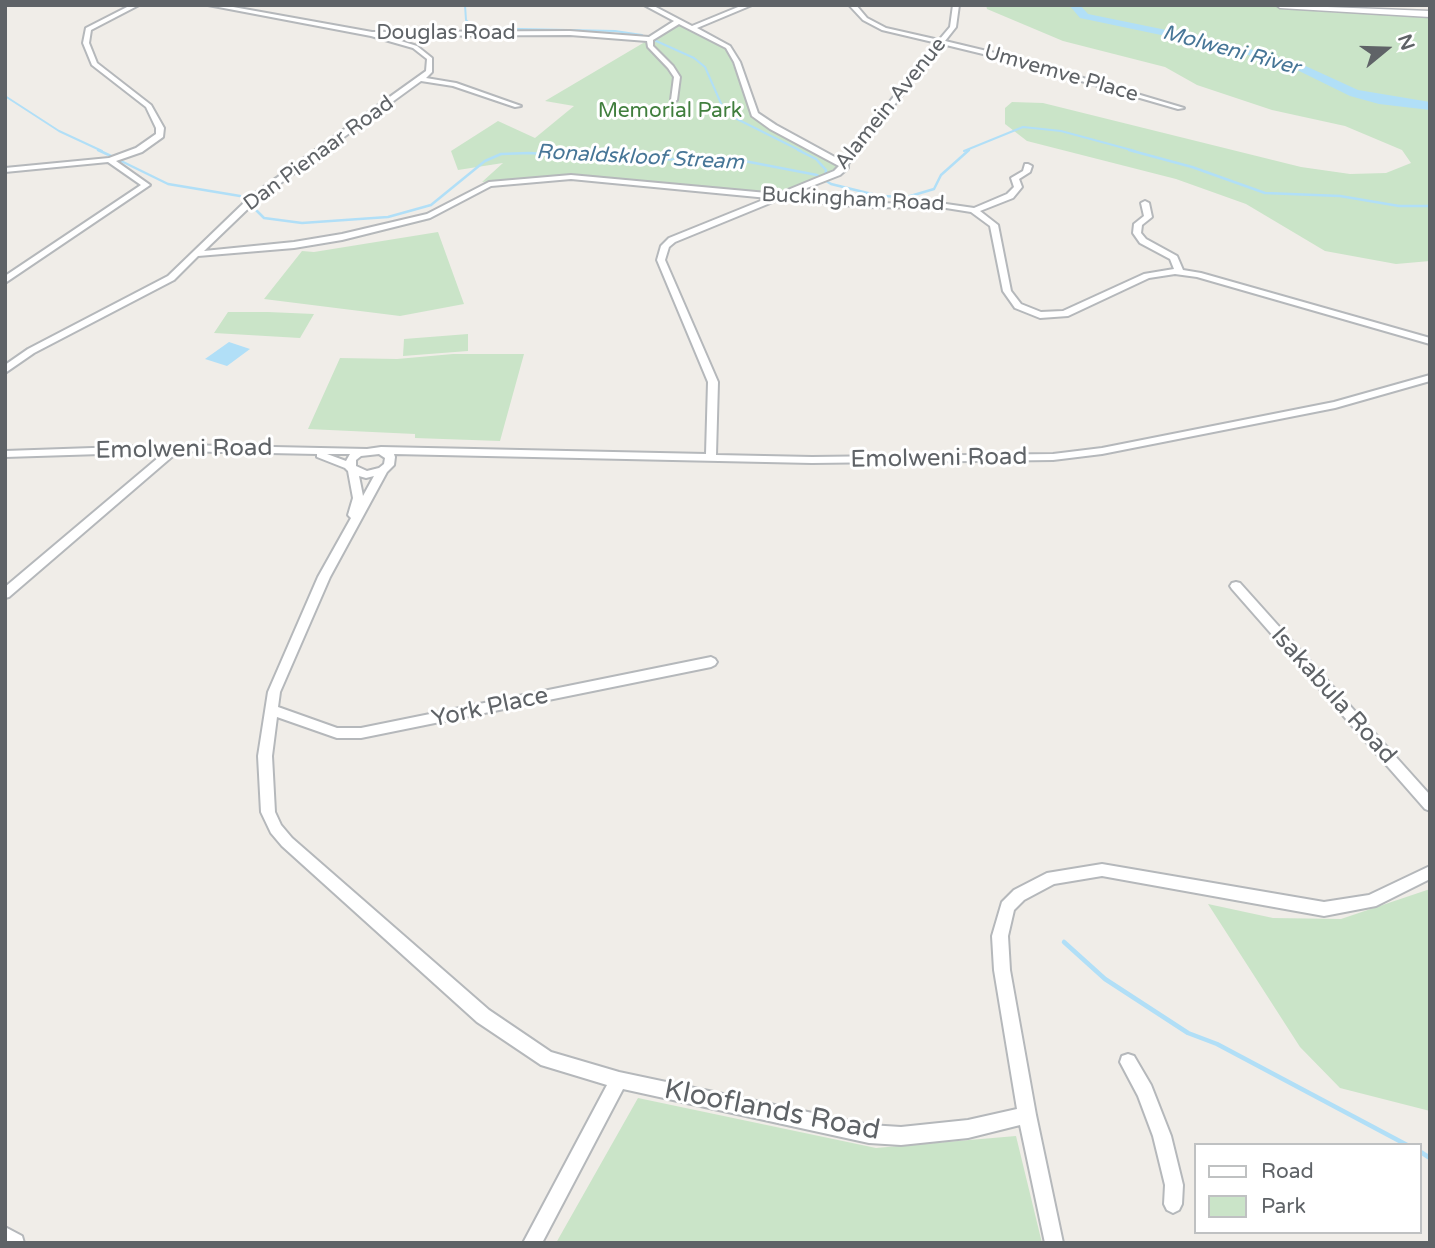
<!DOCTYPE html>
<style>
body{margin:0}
#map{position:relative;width:1435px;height:1248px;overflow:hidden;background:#f0ede8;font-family:"Varela Round",sans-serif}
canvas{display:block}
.frame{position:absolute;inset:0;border:7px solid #5f6367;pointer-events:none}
.legend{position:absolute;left:1194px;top:1143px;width:228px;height:91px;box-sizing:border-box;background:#fff;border:2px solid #bfc1c2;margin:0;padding:9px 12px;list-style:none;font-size:21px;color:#5f6367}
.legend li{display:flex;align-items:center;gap:14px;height:35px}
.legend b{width:35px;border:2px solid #bfc1c2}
.north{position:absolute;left:1351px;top:14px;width:70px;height:70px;-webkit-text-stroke:5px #fff;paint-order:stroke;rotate:71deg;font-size:19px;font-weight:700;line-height:28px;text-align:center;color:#5f6367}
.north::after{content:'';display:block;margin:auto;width:24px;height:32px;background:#5f6367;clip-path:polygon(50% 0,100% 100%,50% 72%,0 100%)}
</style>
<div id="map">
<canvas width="1435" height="1248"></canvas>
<div class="frame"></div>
<ul class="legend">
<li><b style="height:9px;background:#fff"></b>Road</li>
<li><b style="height:19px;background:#cae4c8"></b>Park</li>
</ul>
<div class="north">N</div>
</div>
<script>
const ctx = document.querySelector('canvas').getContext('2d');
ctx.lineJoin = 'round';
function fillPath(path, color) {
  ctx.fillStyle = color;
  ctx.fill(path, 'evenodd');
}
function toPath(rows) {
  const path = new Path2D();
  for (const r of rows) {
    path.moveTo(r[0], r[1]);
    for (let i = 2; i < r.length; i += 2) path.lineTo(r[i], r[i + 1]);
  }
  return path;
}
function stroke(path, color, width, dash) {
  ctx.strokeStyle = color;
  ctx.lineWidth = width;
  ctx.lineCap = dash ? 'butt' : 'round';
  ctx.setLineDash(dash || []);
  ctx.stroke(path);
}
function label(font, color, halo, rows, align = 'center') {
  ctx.font = font + ' "Varela Round",sans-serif';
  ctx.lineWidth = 6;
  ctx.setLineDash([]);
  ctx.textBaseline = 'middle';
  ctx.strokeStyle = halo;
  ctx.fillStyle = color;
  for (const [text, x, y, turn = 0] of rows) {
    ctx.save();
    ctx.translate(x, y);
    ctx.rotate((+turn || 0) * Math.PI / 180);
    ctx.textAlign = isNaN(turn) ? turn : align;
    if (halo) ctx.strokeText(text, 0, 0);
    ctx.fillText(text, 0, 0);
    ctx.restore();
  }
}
const green = toPath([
 [986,5,1257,5,1326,12,1430,16,1430,261,1396,264,1325,251,1246,204,1176,179,1027,141,1005,124,1005,108,1012,102,1043,103,1301,167,1350,174,1386,173,1411,163,1402,150,1345,126,1272,110,1197,85,1165,67,1063,41,987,9],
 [677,23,727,48,751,114,836,163,840,171,775,195,559,175,482,182,503,163,458,170,451,151,498,121,535,138,574,106,545,101],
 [438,232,464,304,400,316,264,299,302,251,314,252],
 [228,312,268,312,314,314,300,338,214,333],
 [468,334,468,351,403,356,404,339],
 [453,354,524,354,500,441,415,438,415,434,308,429,340,358,397,359],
 [1430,889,1430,1111,1340,1088,1300,1047,1208,904,1273,918,1341,919],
 [638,1098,876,1148,1016,1136,1042,1243,556,1243]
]);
const water = toPath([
 [229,342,250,349,227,366,205,359]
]);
const streamFar2 = toPath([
 [465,5,466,20,474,28,615,31,642,35],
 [654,40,694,58,705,67,723,108,737,119,801,151],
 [5,96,59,131,102,151],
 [964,151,1023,127,1061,131,1135,151]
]);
const streamFar1 = toPath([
 [98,150,111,156],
 [798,150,816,159,826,170,825,177],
 [1129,150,1192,167,1265,193,1340,196,1399,206,1430,206],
 [119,160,168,184,240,196],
 [254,208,264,218,302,223,388,217,431,205,485,161,501,154,529,153,622,159,739,160,817,175,831,184,880,196,907,197,934,189,941,175,969,150]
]);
const stream = toPath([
 [1064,942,1105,979,1188,1033,1217,1044,1407,1145],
 [1419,1151,1430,1158]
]);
const river = toPath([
 [1069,5,1080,5,1088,14,1225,42,1299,63,1358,90,1430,102,1430,110,1379,104,1350,96,1291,67,1223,48,1080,18,1069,5]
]);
const minor = toPath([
 [131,5,139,5,91,30,89,43,97,63,151,105,164,128,163,137,142,152,116,161,150,185,5,283,5,276,141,185,108,162,5,172,5,168,109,158,136,148,156,134,156,128,146,107,92,65,83,43,86,28,131,5],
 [208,5,222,5,372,32,570,31,649,37,674,21,644,5,652,5,692,26,743,5,752,5,697,28,730,46,740,62,758,113,776,125,842,161,937,43,882,30,863,20,849,5,856,5,867,18,886,28,939,40,950,27,953,5,959,5,956,27,945,41,1016,58,1184,108,1178,109,1012,61,942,44,848,164,848,168,840,175,789,195,866,203,946,204,974,208,1007,194,1014,187,1011,178,1023,171,1025,164,1028,164,1032,166,1030,172,1019,179,1022,187,1013,198,980,211,998,225,1011,291,1021,304,1041,312,1063,311,1144,274,1174,269,1170,259,1140,243,1133,233,1134,224,1144,216,1141,203,1145,201,1149,203,1152,217,1142,225,1141,233,1146,239,1177,256,1183,270,1201,273,1430,338,1430,344,1197,277,1175,274,1149,278,1068,316,1040,318,1015,308,1003,291,990,226,971,212,946,208,866,207,780,199,675,242,669,247,665,260,718,382,716,455,812,457,1053,454,1102,448,1334,402,1430,375,1430,381,1335,408,1102,454,1053,460,812,463,394,454,395,457,394,465,387,472,330,577,280,692,278,707,337,728,361,728,711,657,715,659,717,662,715,665,711,667,361,738,337,738,277,717,272,756,275,812,281,825,292,838,489,1010,551,1052,619,1072,869,1125,901,1127,968,1120,1017,1109,994,970,992,936,1002,902,1014,890,1047,873,1102,864,1324,902,1369,895,1430,866,1430,879,1376,906,1324,916,1102,876,1054,884,1024,900,1014,910,1008,936,1010,970,1036,1115,1063,1243,1045,1243,1020,1125,968,1138,901,1145,869,1143,623,1089,542,1243,523,1243,607,1085,541,1065,477,1022,282,846,271,833,261,812,258,756,268,692,318,577,351,518,348,515,353,498,348,471,345,468,317,457,317,454,174,451,174,455,9,597,5,598,5,587,165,452,5,457,5,451,180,445,367,449,381,447,706,454,708,382,657,260,661,246,669,238,768,198,571,179,491,186,430,218,342,240,294,248,198,256,174,280,34,353,5,373,5,365,28,349,168,276,250,197,426,71,427,59,413,48,371,36,208,5],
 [679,24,726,48,734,62,752,116,770,129,839,166,834,171,778,194,571,175,489,182,427,214,342,234,294,242,204,251,256,201,421,81,453,86,515,107,521,106,456,83,426,78,432,72,432,58,417,46,385,36,570,35,647,41,648,47,668,68,674,77,671,100,674,102,677,100,680,77,673,66,653,46,653,40,679,24],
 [327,454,350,454,346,461,327,454],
 [379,454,385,458,384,464,379,468,367,471,356,466,356,460,361,456,379,454],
 [359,476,366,478,374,476,363,496,359,476],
 [1236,582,1240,583,1430,795,1430,811,1425,809,1232,589,1230,586,1232,583,1236,582],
 [1128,1054,1134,1056,1151,1085,1171,1136,1183,1185,1182,1204,1179,1210,1173,1213,1167,1210,1164,1204,1165,1185,1153,1136,1138,1096,1120,1062,1122,1056,1128,1054],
 [5,1227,22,1236,24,1243,5,1243,5,1227]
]);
const secondary = toPath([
 [1276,5,1430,11,1430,17,1280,8,1276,5]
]);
const farStreetnames = [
 ["Douglas Road",446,33],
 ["Umvemve Place",1061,74,16],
 ["Alamein Avenue",891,104,-51],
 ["Dan Pienaar Road",319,154,-36],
 ["Buckingham Road",853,200,3]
];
const farWaternames = [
 ["Molweni River",1231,51,15],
 ["Ronaldskloof Stream",640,158,3]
];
const farParknames = [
 ["Memorial Park",670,111]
];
const streetNames = [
 ["Emolweni Road",184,450,-1],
 ["Emolweni Road",939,459,-1],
 ["Isakabula Road",1333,696,48],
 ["York Place",490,708,-12]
];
const nearStreetnames = [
 ["Klooflands Road",772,1111,11]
];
fillPath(green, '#cae4c8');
fillPath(water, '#b1dff7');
stroke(streamFar2, '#b1dff7', 2);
stroke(streamFar1, '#b1dff7', 2.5);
stroke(stream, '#b1dff7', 4.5);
fillPath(river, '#b1dff7');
stroke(minor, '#b5b8bb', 4);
stroke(secondary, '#b4b7bb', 3);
fillPath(minor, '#fff');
fillPath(secondary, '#fff');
label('21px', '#5f6367', '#fff', farStreetnames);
label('italic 21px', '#477697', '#fff', farWaternames);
label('21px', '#417f3e', '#fff', farParknames);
label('24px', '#5f6367', '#fff', streetNames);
label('28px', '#5f6367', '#fff', nearStreetnames);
</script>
